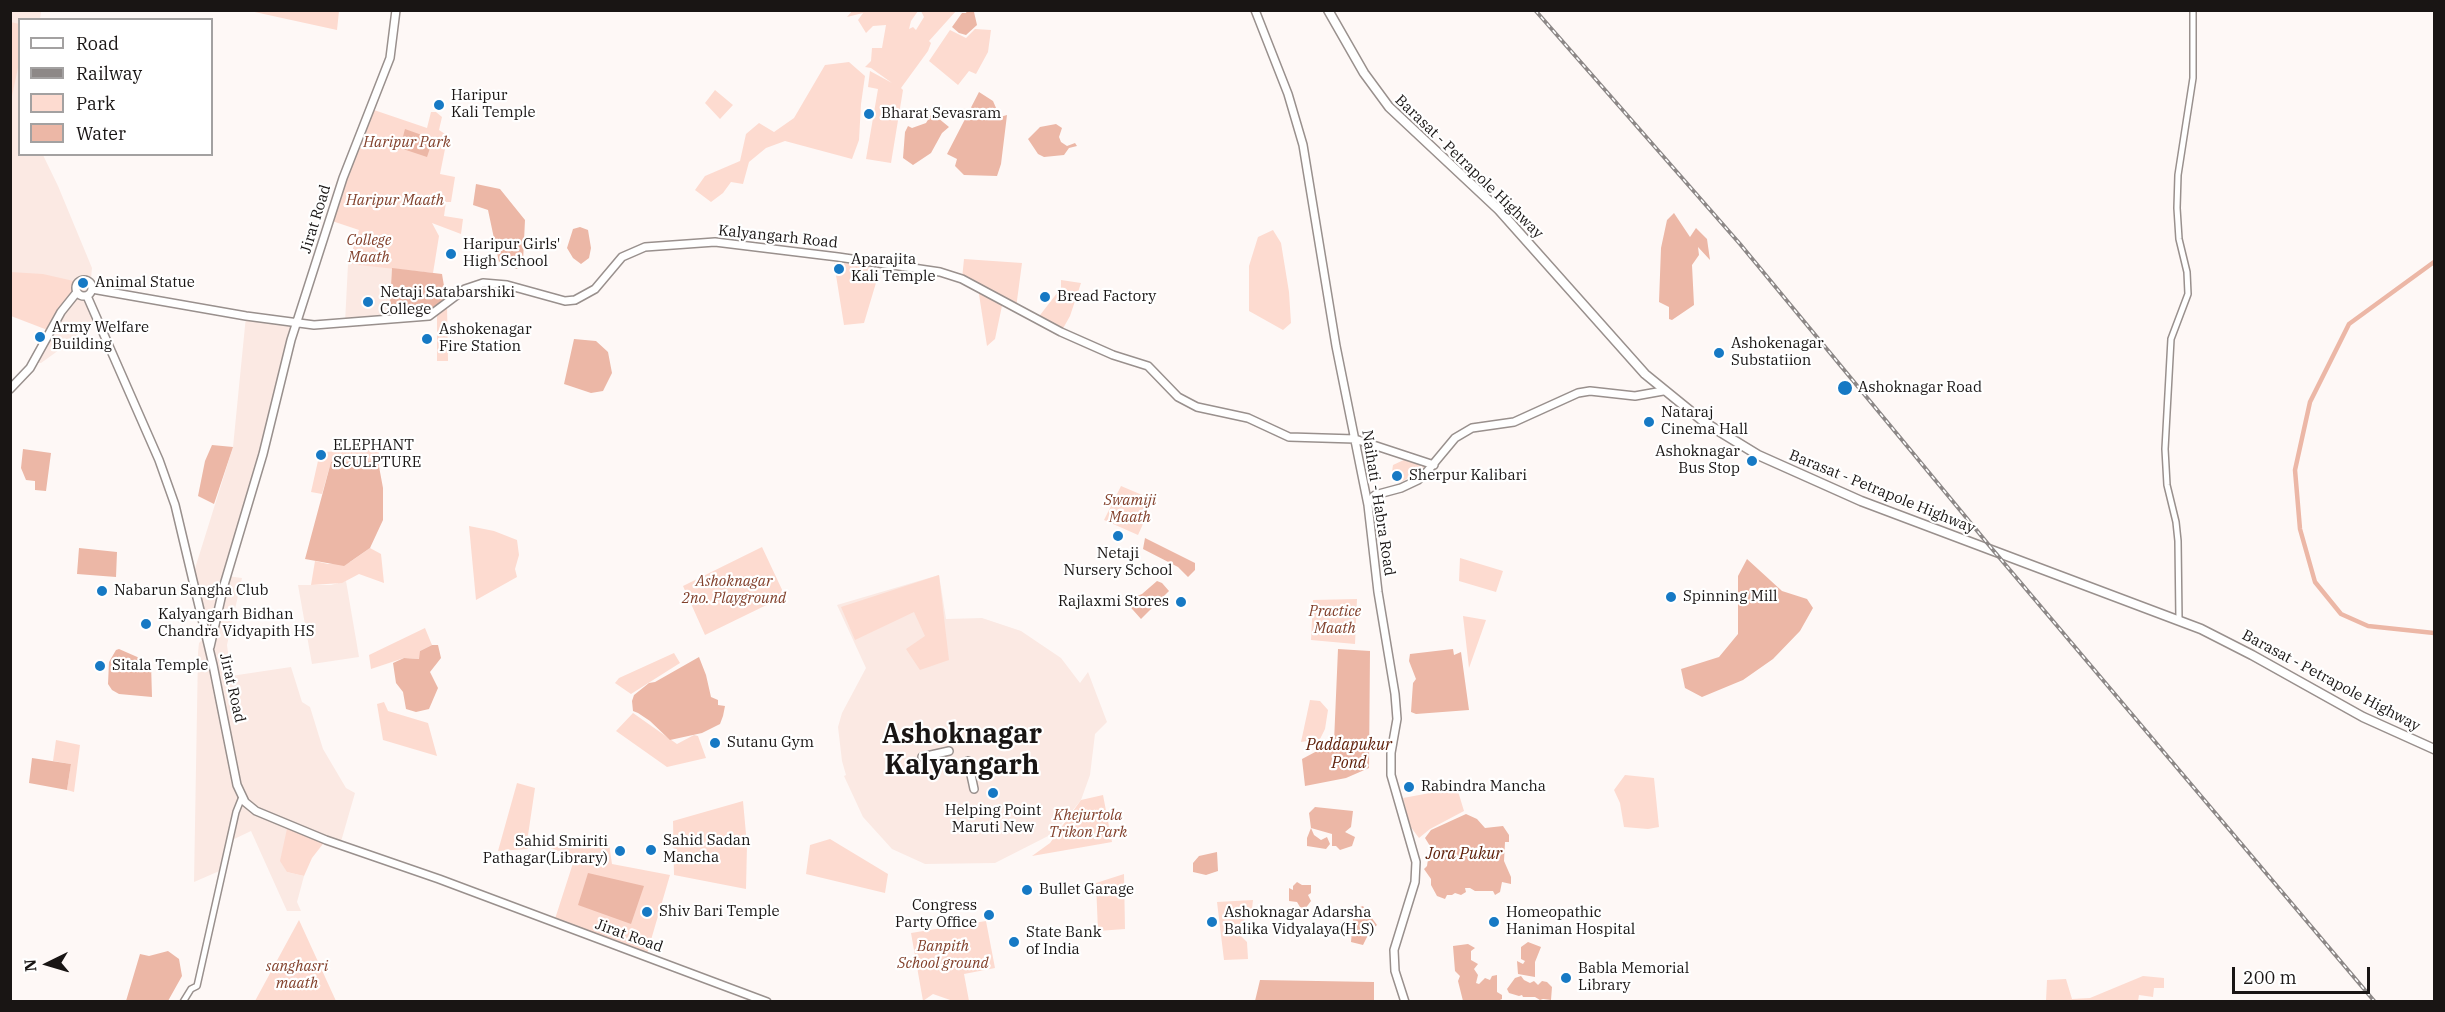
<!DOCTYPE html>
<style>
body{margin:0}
#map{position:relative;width:2445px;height:1012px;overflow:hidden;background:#fef8f6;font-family:"IBM Plex Serif",serif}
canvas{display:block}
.frame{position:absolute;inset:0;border:12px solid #191514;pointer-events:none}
.legend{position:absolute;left:18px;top:18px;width:195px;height:138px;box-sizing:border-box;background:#fff;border:2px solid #a3a1a1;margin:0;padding:8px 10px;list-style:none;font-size:18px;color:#191514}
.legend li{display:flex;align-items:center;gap:12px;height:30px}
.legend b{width:30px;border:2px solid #a3a1a1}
.north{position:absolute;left:18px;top:934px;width:60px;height:60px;-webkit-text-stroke:4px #fff;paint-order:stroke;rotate:265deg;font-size:16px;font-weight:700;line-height:24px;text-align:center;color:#191514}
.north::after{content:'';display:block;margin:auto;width:21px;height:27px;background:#191514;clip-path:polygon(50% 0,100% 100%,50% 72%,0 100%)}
.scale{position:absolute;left:2232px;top:967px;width:138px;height:27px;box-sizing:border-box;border:3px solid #191514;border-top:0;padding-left:8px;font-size:18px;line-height:21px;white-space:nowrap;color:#191514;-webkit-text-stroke:4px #fff;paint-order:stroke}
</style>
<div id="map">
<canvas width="2445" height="1012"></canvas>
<div class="frame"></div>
<ul class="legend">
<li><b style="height:8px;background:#fff"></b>Road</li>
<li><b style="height:8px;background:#8d8887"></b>Railway</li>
<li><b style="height:16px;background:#fddbd0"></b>Park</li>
<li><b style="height:16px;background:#ecb7a6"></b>Water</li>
</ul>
<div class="north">N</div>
<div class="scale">200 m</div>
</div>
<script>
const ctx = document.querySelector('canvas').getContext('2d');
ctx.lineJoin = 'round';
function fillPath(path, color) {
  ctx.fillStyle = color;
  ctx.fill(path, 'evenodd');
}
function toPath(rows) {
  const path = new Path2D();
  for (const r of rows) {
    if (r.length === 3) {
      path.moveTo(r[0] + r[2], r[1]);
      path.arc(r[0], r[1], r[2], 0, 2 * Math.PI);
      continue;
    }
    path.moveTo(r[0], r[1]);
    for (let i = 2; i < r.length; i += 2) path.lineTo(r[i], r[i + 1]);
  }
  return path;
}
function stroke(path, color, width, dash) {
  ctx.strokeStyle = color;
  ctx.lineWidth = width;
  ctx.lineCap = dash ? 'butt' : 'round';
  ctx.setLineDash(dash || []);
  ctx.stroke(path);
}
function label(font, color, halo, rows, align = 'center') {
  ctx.font = font + ' "IBM Plex Serif",serif';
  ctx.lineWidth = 4.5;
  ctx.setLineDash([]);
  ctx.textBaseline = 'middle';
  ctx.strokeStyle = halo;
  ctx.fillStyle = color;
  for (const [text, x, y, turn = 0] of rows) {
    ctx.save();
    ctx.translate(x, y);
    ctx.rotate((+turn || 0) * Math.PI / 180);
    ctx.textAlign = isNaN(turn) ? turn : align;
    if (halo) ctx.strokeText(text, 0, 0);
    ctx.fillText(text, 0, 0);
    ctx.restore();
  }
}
const built = toPath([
 [10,11,41,12,40,19,20,20,20,154,43,155,58,186,92,268,89,299,97,317,66,345,41,363,33,363,51,328,11,282],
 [348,264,392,268,389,320,345,323],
 [246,316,296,324,227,576,242,578,227,645,231,676,291,667,302,702,310,707,323,749,346,788,355,793,340,845,326,840,287,872,304,876,297,902,301,911,287,911,251,831,230,841,224,869,194,882,198,653,199,643,206,636,192,578,233,447],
 [939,575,946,619,982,618,1021,631,1061,658,1080,683,1088,672,1107,722,1095,734,1090,775,1081,800,1054,833,995,863,925,864,892,849,863,817,844,776,846,775,842,761,838,727,842,713,866,668,837,605],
 [346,581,359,657,312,664,298,585,331,585]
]);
const green = toPath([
 [250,11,339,11,337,30],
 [956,11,929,41,931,43,928,51,901,88,903,90,891,163,866,159,878,89,868,87,870,71,892,83,871,68,865,67,871,61,872,48,882,48,886,25,873,26,866,33,858,20,863,13,847,17,852,11,918,11,911,21,909,29,913,27,916,30,924,17,921,11],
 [10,22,20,24,19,63,12,96],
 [975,29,991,30,988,52,976,74,969,71,958,85,929,61,950,30,966,38],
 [849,62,865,76,861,104,859,140,852,159,785,141,766,148,749,162,743,184,731,182,723,193,711,202,695,190,705,176,740,161,746,134,759,123,774,132,794,118,825,65],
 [715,90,733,105,720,119,705,103],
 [371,109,427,128,431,112,436,112,442,117,439,130,445,134,446,144,440,174,455,177,451,202,446,202,444,216,463,219,461,234,432,223,439,236,433,273,348,264,359,230,329,220],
 [1273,230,1281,243,1289,292,1291,323,1283,330,1249,311,1249,266,1258,237],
 [964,259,1022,263,1016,308,1003,301,995,339,987,346,978,288,962,279],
 [841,262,842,270,844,270,844,263,873,268,873,274,878,276,864,323,844,325,834,263],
 [10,272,43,274,78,282,76,290,50,331,11,316],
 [1061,280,1081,283,1070,316,1061,332,1037,319,1061,288],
 [447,304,448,361,437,361,437,312],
 [379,450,378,461,331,462,322,494,311,492,320,452],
 [1408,458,1429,464,1405,480,1398,483,1391,479,1393,465],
 [1121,486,1154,500,1138,535,1104,520],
 [469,526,494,531,517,540,519,555,515,569,517,577,476,600],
 [762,547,785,596,705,635,683,586],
 [370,548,381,554,384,583,359,574,342,583,311,585,315,561,328,564,350,562],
 [1460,558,1503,571,1496,592,1459,581],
 [939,575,949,660,920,670,906,649,925,636,914,612,855,640,841,607],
 [1357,599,1355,644,1311,640,1313,600],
 [1463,616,1486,620,1469,668],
 [425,628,432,645,420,651,420,659,404,658,371,669,369,655],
 [674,653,680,663,631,694,615,683,619,678],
 [1310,700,1320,701,1328,710,1325,729,1320,739,1301,742],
 [384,702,388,711,428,723,437,756,383,740,377,704],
 [633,713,677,744,694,735,698,736,706,758,667,767,616,731],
 [56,740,80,745,74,792,67,790,71,764,53,761],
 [1625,775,1654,778,1659,827,1648,829,1624,827,1620,803,1614,790],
 [517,783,535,788,527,842,528,849,498,851],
 [1457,788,1464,811,1430,829,1419,838,1410,826,1403,798],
 [1103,795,1112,842,1032,856,1050,843,1081,800],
 [743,801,747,845,746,889,674,875,673,821],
 [288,824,326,840,312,858,304,876,287,872,280,861],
 [608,837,612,864,670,875,646,957,554,922,575,857,550,848],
 [830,839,888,874,885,893,806,874,810,845],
 [1124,874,1125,929,1098,931,1096,883],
 [1253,900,1251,917,1245,919,1241,936,1247,942,1248,959,1224,960,1217,902],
 [299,920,336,1001,255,1001],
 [986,921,995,968,964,974,969,1001,953,1001,933,994,923,1001,911,933],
 [2143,976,2164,978,2164,988,2154,988,2153,997,2139,995,2138,1001,2046,1001,2047,980,2066,979,2072,999,2090,998]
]);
const water = toPath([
 [967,11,974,12,977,25,966,35,959,33,952,27,962,13,966,13],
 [979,92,993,101,1000,117,1007,115,1001,164,997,176,964,175,955,166,957,159,947,154],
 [932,113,949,127,942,133,931,153,913,165,903,158,905,132,908,126,912,128,926,123],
 [1056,124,1062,128,1059,137,1061,142,1067,146,1075,143,1077,146,1069,148,1064,155,1044,157,1038,154,1028,139,1040,127],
 [405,129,433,139,427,157,400,148],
 [476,184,500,189,525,220,523,262,517,269,499,262,488,210,473,205],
 [1674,213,1690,237,1696,228,1707,239,1710,260,1698,247,1699,255,1692,265,1694,305,1672,320,1669,319,1669,307,1659,302,1661,248,1667,220],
 [580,227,588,230,591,248,589,258,581,264,573,258,567,248,573,229],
 [392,268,442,274,447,304,437,312,389,320],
 [574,339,596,341,608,352,612,373,603,391,591,393,564,384],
 [212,445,233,447,214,504,198,496,205,461],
 [23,449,51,453,46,491,35,490,35,481,26,480,21,468],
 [378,461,383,488,383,520,370,548,344,566,305,559,331,462],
 [1145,538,1195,563,1195,570,1188,577,1178,567,1143,549],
 [79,548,117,552,116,577,77,574],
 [1747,559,1782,591,1807,599,1813,608,1800,631,1773,659,1743,680,1702,697,1685,688,1681,669,1719,657,1738,634,1738,576],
 [1157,581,1162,583,1169,591,1141,619,1125,601,1142,594],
 [432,645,438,645,441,658,430,672,438,688,429,709,416,712,406,709,403,692,396,683,393,663,404,658,419,659,420,651],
 [119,649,151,663,152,697,119,694,112,690,108,684,109,662,116,650],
 [1338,649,1370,651,1369,768,1346,778,1305,786,1302,759,1334,742],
 [1453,649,1454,655,1461,652,1469,710,1416,714,1411,712,1413,683,1416,679,1409,661,1410,654],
 [699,657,706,675,711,697,718,700,718,705,725,706,723,716,720,724,702,733,670,740,650,721,638,713,633,711,632,701,634,695,649,683,655,682],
 [32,758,71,764,67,790,29,783],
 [1315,807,1353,811,1351,827,1345,832,1355,837,1352,846,1340,850,1336,846,1332,846,1332,834,1311,828,1314,835,1321,840,1327,837,1330,844,1326,849,1307,846,1307,838,1311,828,1309,813],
 [1466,814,1477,819,1485,828,1503,826,1509,835,1509,842,1505,842,1504,861,1511,877,1511,884,1502,882,1500,892,1495,895,1493,891,1475,891,1470,888,1465,888,1466,892,1461,895,1455,893,1452,895,1447,895,1445,899,1437,896,1431,885,1431,879,1424,869,1427,866,1430,846,1425,838,1431,830],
 [1217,852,1218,871,1206,875,1193,872,1193,863,1199,856],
 [588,873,644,886,631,924,578,905],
 [1297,882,1302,885,1311,885,1311,893,1308,895,1311,901,1305,909,1300,907,1297,902,1289,901,1289,888,1293,890,1293,886],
 [1363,906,1377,925,1370,931,1363,945,1351,942,1354,909],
 [1528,942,1541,947,1535,962,1535,977,1518,974,1517,961,1523,964,1525,961,1521,959,1521,947],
 [1468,944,1475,948,1471,951,1471,960,1478,964,1474,969,1478,975,1476,983,1479,984,1485,978,1490,980,1492,976,1497,975,1497,992,1502,995,1502,999,1498,1001,1463,1001,1458,981,1460,976,1455,971,1453,946],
 [168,951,179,959,182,976,168,1001,126,1001,140,954,149,956],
 [1521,976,1524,980,1530,983,1534,981,1538,985,1542,981,1547,982,1552,987,1551,1000,1543,999,1540,1000,1535,997,1523,997,1522,995,1519,996,1509,993,1507,989,1515,978],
 [1260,980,1374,982,1374,1001,1255,1001]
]);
const canal = toPath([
 [2434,262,2349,324,2310,402,2295,470,2300,529,2315,582,2341,614,2368,626,2434,633]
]);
const minor = toPath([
 [2179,620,2178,541,2176,522,2167,485,2165,449,2171,339,2188,294,2187,272,2179,239,2177,208,2178,175,2193,78,2193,10],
 [183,1002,191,989,197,986,236,812,242,797]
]);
const major = toPath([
 [1255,10,1288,94,1303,145,1336,346,1368,505,1378,592,1395,694,1397,719,1391,753,1391,775,1416,862,1415,882,1394,950,1395,971,1405,1002],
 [84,288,8],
 [92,289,246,316,314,325,429,316,465,289,483,283,507,285,565,301,575,300,595,289,622,257,645,247,715,242,838,257,940,272,962,279,1061,332,1113,355,1148,366,1178,397,1197,407,1248,418,1289,437,1355,439,1434,465],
 [87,296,159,460,175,505,213,665,237,785,245,802,256,811,326,840,439,879,767,1002],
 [10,389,30,368,61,312,77,292],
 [1368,504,1375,495,1401,488,1418,480,1425,474,1455,438,1472,428,1514,422,1578,393,1590,391,1635,396,1663,391],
 [210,647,224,585,263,454,291,340,343,178,390,58,396,10],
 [922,757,949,751],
 [968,761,974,789]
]);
const highway = toPath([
 [1328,10,1364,73,1389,107,1499,210,1645,374,1704,422,1758,455,1861,501,2201,629,2252,655,2363,717,2434,749]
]);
const rail = toPath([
 [1535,10,1740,244,1993,550,2375,1002]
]);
const markers = [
 [439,105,6,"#1679c4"],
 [869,114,6,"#1679c4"],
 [451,254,6,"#1679c4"],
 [839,269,6,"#1679c4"],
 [83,283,6,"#1679c4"],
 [1045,297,6,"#1679c4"],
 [368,302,6,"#1679c4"],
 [40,337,6,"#1679c4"],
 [427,339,6,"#1679c4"],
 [1719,353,6,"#1679c4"],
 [1845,388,8,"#1679c4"],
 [1649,422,6,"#1679c4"],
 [321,455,6,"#1679c4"],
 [1752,461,6,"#1679c4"],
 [1397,476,6,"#1679c4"],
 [1118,536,6,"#1679c4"],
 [102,591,6,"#1679c4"],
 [1671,597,6,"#1679c4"],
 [1181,602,6,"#1679c4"],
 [146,624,6,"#1679c4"],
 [100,666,6,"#1679c4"],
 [715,743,6,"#1679c4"],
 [1409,787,6,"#1679c4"],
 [993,793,6,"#1679c4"],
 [651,850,6,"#1679c4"],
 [620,851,6,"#1679c4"],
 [1027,890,6,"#1679c4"],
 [647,912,6,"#1679c4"],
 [989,915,6,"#1679c4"],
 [1212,922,6,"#1679c4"],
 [1494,922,6,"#1679c4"],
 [1014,942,6,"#1679c4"],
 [1566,978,6,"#1679c4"]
];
const poiNames = [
 ["Haripur",451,96],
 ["Kali Temple",451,113],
 ["Bharat Sevasram",881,114],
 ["Haripur Girls'",463,245],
 ["High School",463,262],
 ["Aparajita",851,260],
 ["Kali Temple",851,277],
 ["Animal Statue",95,283],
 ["Netaji Satabarshiki",380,293],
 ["College",380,310],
 ["Bread Factory",1057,297],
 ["Army Welfare",52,328],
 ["Building",52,345],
 ["Ashokenagar",439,330],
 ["Fire Station",439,347],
 ["Ashokenagar",1731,344],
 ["Substatiion",1731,361],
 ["Ashoknagar Road",1858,388],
 ["Nataraj",1661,413],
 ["Cinema Hall",1661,430],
 ["ELEPHANT",333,446],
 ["SCULPTURE",333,463],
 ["Ashoknagar",1740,452,"right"],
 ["Bus Stop",1740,469,"right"],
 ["Sherpur Kalibari",1409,476],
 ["Netaji",1118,554,"center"],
 ["Nursery School",1118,571,"center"],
 ["Nabarun Sangha Club",114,591],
 ["Spinning Mill",1683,597],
 ["Rajlaxmi Stores",1169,602,"right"],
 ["Kalyangarh Bidhan",158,615],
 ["Chandra Vidyapith HS",158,632],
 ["Sitala Temple",112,666],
 ["Sutanu Gym",727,743],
 ["Rabindra Mancha",1421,787],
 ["Helping Point",993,811,"center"],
 ["Maruti New",993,828,"center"],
 ["Sahid Sadan",663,841],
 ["Mancha",663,858],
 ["Sahid Smiriti",608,842,"right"],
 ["Pathagar(Library)",608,859,"right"],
 ["Bullet Garage",1039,890],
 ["Congress",977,906,"right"],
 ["Party Office",977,923,"right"],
 ["Shiv Bari Temple",659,912],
 ["Ashoknagar Adarsha",1224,913],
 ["Balika Vidyalaya(H.S)",1224,930],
 ["Homeopathic",1506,913],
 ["Haniman Hospital",1506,930],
 ["State Bank",1026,933],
 ["of India",1026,950],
 ["Babla Memorial",1578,969],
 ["Library",1578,986]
];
const parkNames = [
 ["Haripur Park",407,143],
 ["Haripur Maath",395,201],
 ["College",369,241],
 ["Maath",369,258],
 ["Swamiji",1130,501],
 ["Maath",1130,518],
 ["Ashoknagar",734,582],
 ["2no. Playground",734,599],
 ["Practice",1335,612],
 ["Maath",1335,629],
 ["Khejurtola",1088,816],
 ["Trikon Park",1088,833],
 ["Banpith",943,947],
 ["School ground",943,964],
 ["sanghasri",297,967],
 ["maath",297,984]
];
const streetNames = [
 ["Barasat - Petrapole Highway",1469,167,44],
 ["Jirat Road",316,219,-73],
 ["Kalyangarh Road",778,237,6],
 ["Barasat - Petrapole Highway",1882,492,22],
 ["Naihati - Habra Road",1378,503,81],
 ["Barasat - Petrapole Highway",2331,681,28],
 ["Jirat Road",232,688,77],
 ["Jirat Road",629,936,20]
];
const waterNames = [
 ["Paddapukur",1349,745],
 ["Pond",1349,763],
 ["Jora Pukur",1464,854]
];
const townNames = [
 ["Ashoknagar",962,735],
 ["Kalyangarh",962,766]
];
fillPath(built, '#fbe9e3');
fillPath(green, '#fddbd0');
fillPath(water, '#ecb7a6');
stroke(canal, '#ecb7a6', 4.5);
stroke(minor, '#99908d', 8);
stroke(major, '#99908d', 10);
stroke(highway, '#99908d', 11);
stroke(minor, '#fff', 5);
stroke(major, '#fff', 7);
stroke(highway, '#fff', 8);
stroke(rail, '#8d8887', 4);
stroke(rail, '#fff', 1.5, [4.5]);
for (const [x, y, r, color] of markers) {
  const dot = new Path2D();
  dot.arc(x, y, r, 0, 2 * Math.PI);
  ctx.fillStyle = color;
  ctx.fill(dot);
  stroke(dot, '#fff', 2);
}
label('15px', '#191514', '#fff', poiNames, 'left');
label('italic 15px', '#82402b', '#fff', parkNames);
label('15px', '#191514', '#fff', streetNames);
label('italic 16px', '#60210b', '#fff', waterNames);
label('bold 27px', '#191514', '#fff', townNames);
</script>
